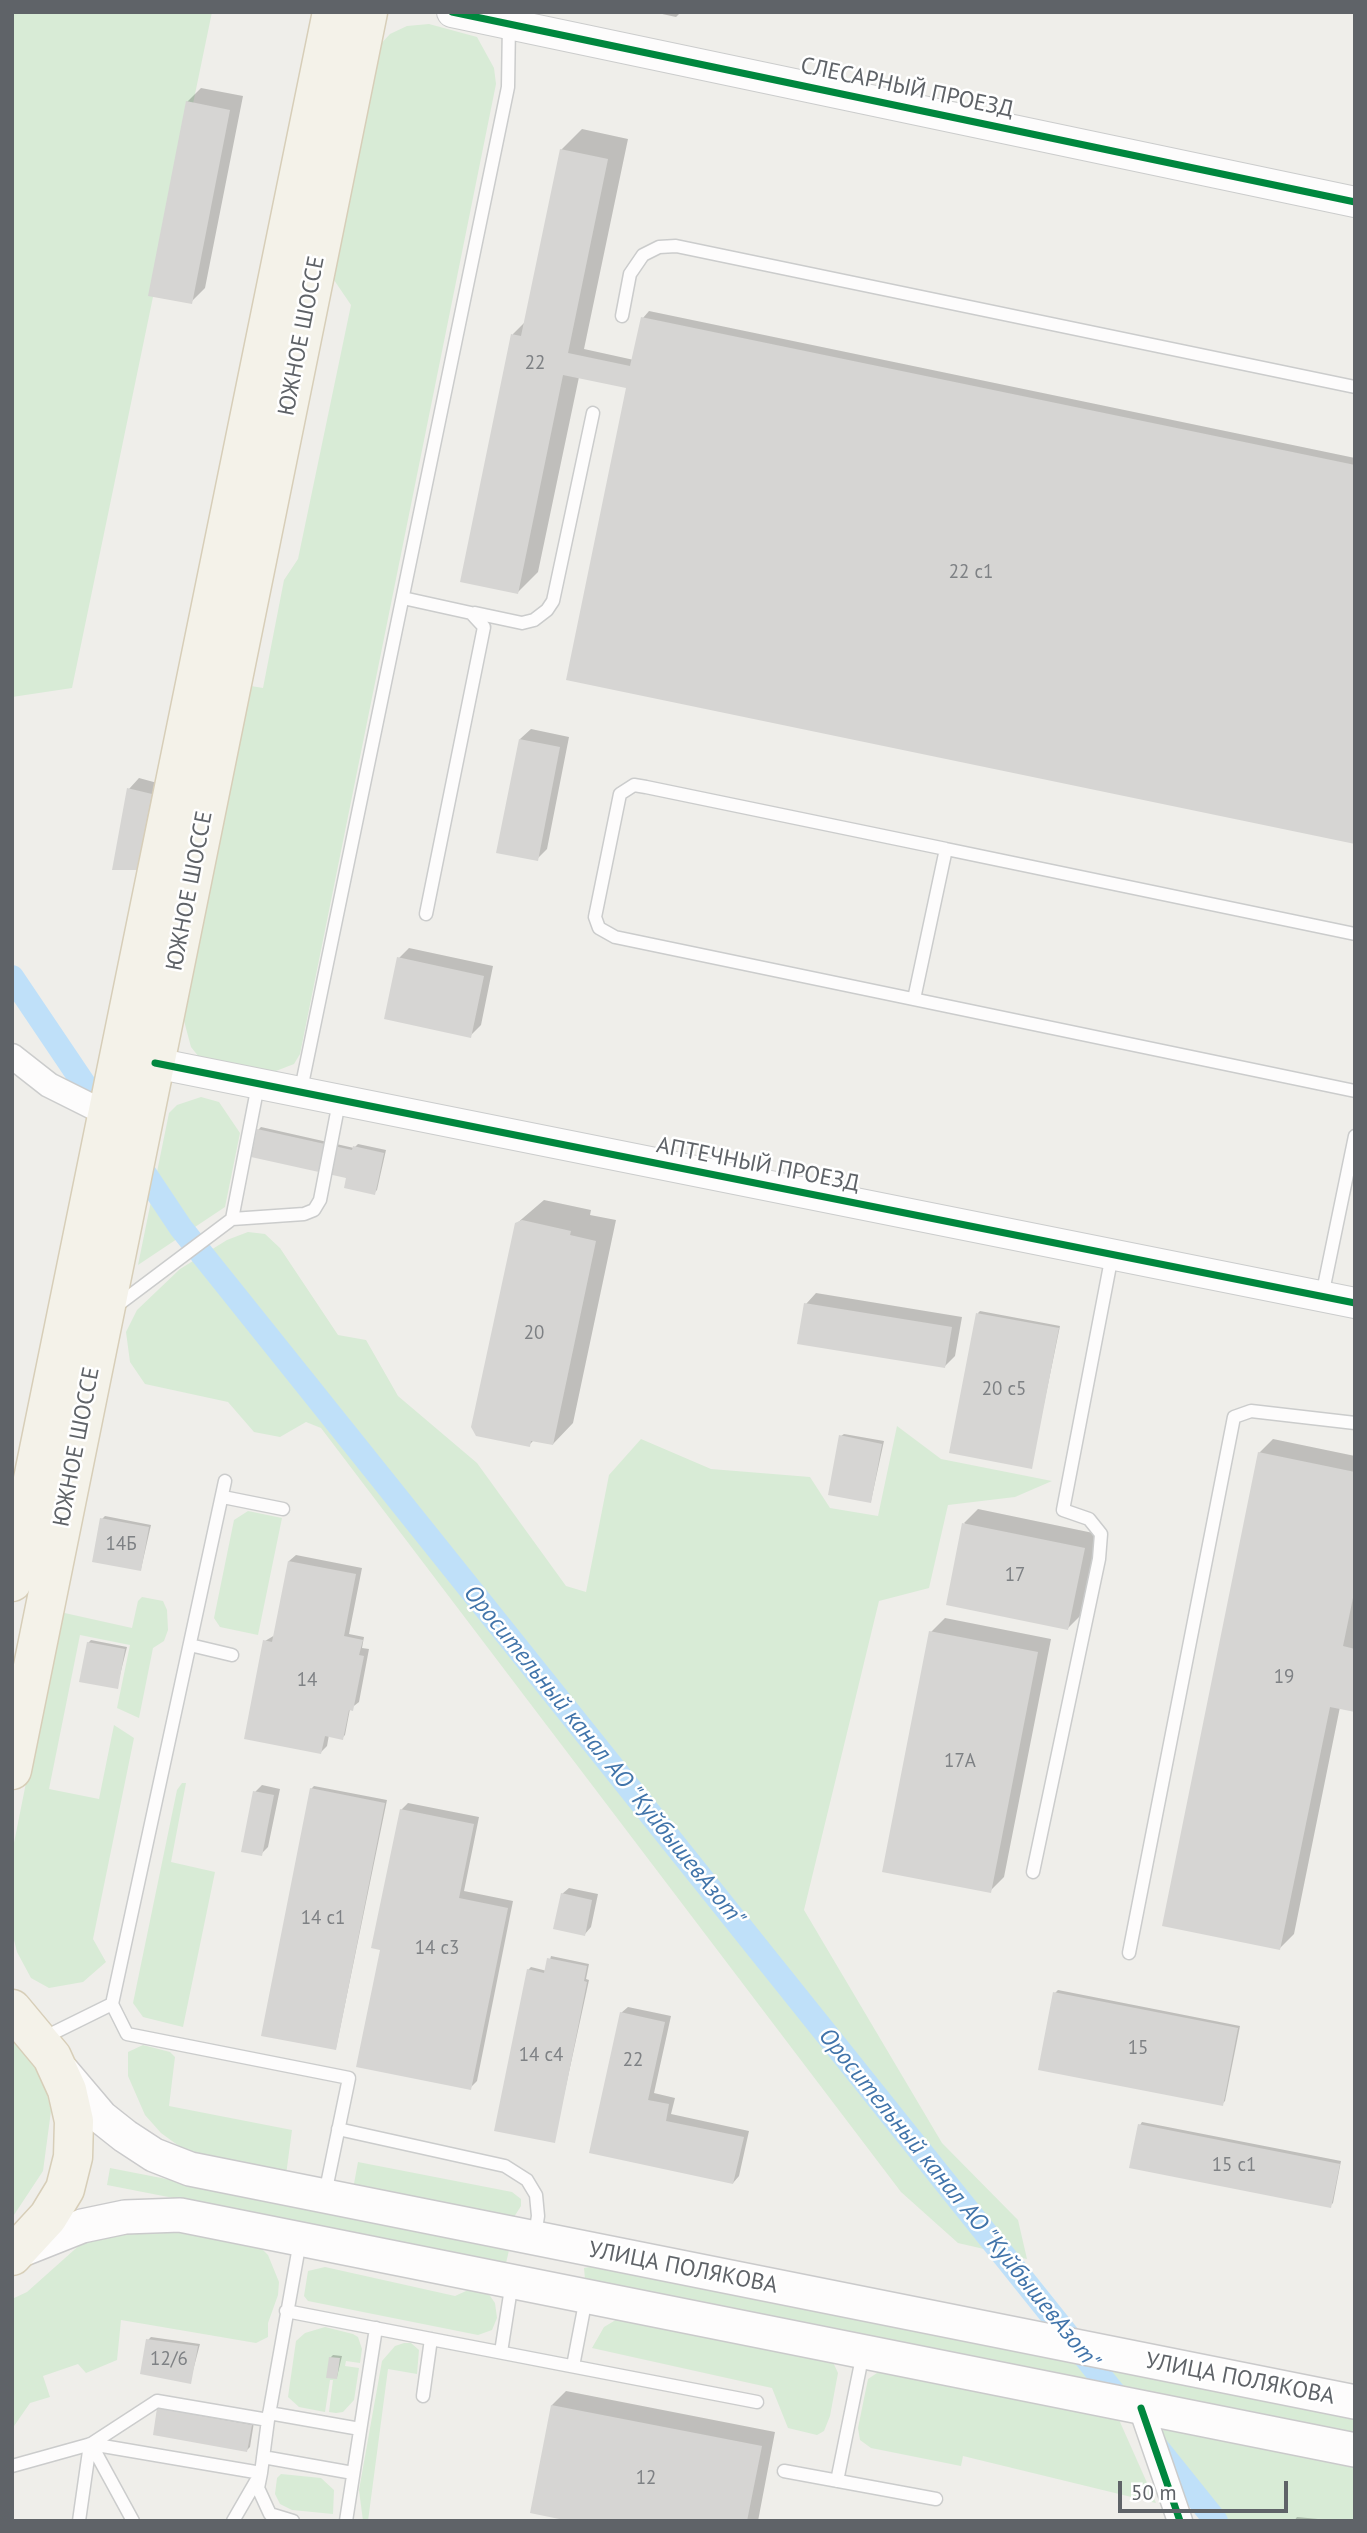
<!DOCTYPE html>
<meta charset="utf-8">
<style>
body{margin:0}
#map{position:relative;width:1367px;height:2533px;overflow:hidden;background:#efeeea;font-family:"PT Sans",sans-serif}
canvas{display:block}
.frame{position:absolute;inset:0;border:14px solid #5f6368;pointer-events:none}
.scale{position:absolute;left:1118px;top:2481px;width:170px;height:32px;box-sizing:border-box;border:4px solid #5f6368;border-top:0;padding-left:9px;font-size:21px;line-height:24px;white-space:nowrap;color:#5f6368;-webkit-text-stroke:5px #fff;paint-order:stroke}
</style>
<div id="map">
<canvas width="1367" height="2533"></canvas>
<div class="frame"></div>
<div class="scale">50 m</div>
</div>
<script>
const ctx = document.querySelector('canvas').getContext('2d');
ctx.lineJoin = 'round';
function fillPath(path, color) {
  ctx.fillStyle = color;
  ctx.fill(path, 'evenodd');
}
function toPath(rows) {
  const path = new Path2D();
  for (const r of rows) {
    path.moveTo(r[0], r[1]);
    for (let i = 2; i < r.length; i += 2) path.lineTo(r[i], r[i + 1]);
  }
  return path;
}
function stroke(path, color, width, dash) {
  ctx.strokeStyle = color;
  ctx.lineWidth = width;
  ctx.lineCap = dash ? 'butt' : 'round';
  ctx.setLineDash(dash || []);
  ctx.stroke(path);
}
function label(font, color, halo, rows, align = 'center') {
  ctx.font = font + ' "PT Sans",sans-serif';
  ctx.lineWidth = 5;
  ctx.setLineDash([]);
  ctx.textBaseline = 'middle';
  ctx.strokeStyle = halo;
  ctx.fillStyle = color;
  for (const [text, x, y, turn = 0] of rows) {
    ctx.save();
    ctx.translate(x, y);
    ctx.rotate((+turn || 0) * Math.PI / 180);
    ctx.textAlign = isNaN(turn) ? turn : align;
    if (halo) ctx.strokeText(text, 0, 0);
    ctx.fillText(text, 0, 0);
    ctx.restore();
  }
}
const green = toPath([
 [12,12,212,12,72,688,12,697],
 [429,24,477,37,494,68,496,84,300,1054,294,1064,263,1076,199,1057,191,1047,183,1017,251,686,263,688,284,580,298,559,351,305,334,280,334,256,376,49,390,34,407,26],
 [201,1097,219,1102,240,1133,225,1207,138,1265,169,1113,177,1105],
 [248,1232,265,1234,280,1248,338,1335,366,1340,398,1396,477,1463,566,1586,586,1592,609,1475,641,1439,711,1469,810,1477,830,1508,878,1516,897,1426,941,1459,1052,1481,1015,1497,948,1505,929,1588,879,1601,804,1910,942,2143,1018,2220,1027,2259,958,2243,901,2192,321,1428,306,1422,280,1437,254,1432,228,1402,145,1384,130,1362,126,1332,137,1310,180,1269,227,1240],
 [248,1511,282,1518,258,1635,220,1627,214,1618,234,1520],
 [142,1597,163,1601,167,1610,168,1630,164,1641,153,1648,139,1718,117,1708,130,1645,80,1635,49,1789,99,1799,114,1725,134,1738,93,1939,106,1962,83,1982,49,1988,31,1978,17,1952,12,1932,12,1853,60,1612,132,1628,138,1601],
 [182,1783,186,1783,171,1862,215,1872,183,2027,143,2017,133,2003,177,1790],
 [12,2032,33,2057,44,2081,51,2111,43,2171,12,2218],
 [143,2045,170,2052,175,2057,169,2106,292,2130,286,2175,225,2164,183,2149,161,2133,145,2115,128,2076,128,2052],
 [358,2162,512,2192,521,2199,521,2206,514,2217,353,2189],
 [110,2168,510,2246,506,2263,107,2185],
 [131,2220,259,2246,268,2255,279,2282,278,2295,268,2323,268,2337,256,2343,121,2320,117,2360,86,2373,78,2364,43,2376,50,2397,30,2403,12,2429,12,2299,27,2292,83,2242],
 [594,2266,1355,2418,1355,2435,585,2279,584,2268],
 [325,2267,455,2296,475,2287,488,2293,495,2303,497,2318,492,2330,478,2335,308,2301,304,2296,308,2271],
 [619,2318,832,2360,838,2373,830,2416,824,2431,817,2435,788,2428,772,2388,592,2348,604,2327],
 [325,2327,353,2334,358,2337,362,2349,360,2363,346,2361,345,2366,359,2368,354,2400,343,2412,336,2413,329,2412,333,2380,330,2380,325,2412,299,2407,288,2397,296,2341,305,2333],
 [404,2343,411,2343,419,2350,417,2374,388,2369,368,2521,363,2521,359,2490,382,2361,395,2346],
 [880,2371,1116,2413,1156,2503,963,2456,961,2466,871,2448,860,2440,858,2428,868,2379],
 [1166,2426,1355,2463,1355,2521,1206,2521,1189,2488,1176,2485,1160,2430],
 [281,2474,321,2478,334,2490,333,2514,292,2510,280,2504,275,2494,277,2478]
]);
const shadow = toPath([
 [653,12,681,12,676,17],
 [201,88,243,96,205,288,191,302,187,102],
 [582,129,628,139,584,349,634,360,643,318,649,311,1355,458,1355,842,628,387,579,377,538,572,518,592,513,334,526,321,561,150],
 [531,729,569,737,547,849,537,859,520,739],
 [139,778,161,784,147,858,136,869,129,789],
 [409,948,493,966,481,1025,470,1036,399,958],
 [261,1127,354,1148,358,1144,386,1150,377,1190,374,1193,258,1130],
 [544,1200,591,1210,590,1215,616,1220,573,1423,553,1444,534,1440,529,1445,516,1224],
 [816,1293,962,1317,955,1356,945,1366,806,1304],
 [980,1311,1060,1326,1031,1467,978,1313],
 [844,1434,884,1441,871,1501,841,1436],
 [1273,1439,1355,1456,1355,1710,1340,1707,1294,1934,1280,1948,1259,1453],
 [978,1509,1098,1534,1082,1614,1068,1628,964,1523],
 [105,1516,151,1525,141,1569,102,1519],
 [296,1555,362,1568,349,1634,364,1637,362,1648,369,1649,359,1702,350,1709,345,1735,342,1738,329,1735,327,1746,320,1753,265,1641,275,1635,289,1561],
 [945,1618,1051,1639,1004,1877,990,1891,931,1632],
 [91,1640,127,1647,117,1687,88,1643],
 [262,1785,280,1789,268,1847,261,1854,255,1792],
 [314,1786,387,1800,336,2048,311,1789],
 [408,1803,479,1817,464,1891,513,1901,477,2081,470,2088,382,1949,401,1810],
 [569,1888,598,1894,591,1927,585,1934,562,1894],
 [551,1956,589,1964,586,1979,589,1980,554,2141,528,1970,531,1967,547,1971],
 [1058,1990,1240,2026,1225,2101,1222,2104,1055,1993],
 [628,2007,671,2016,654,2093,675,2098,671,2114,749,2131,739,2176,733,2183,591,2152,621,2013],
 [1142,2122,1341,2161,1333,2203,1330,2206,1140,2125],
 [151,2337,200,2344,190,2382,148,2340],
 [333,2355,342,2356,337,2377,330,2358],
 [566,2391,775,2432,758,2521,578,2521,552,2405],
 [162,2406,254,2422,250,2447,247,2450,159,2409],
 [1297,2517,1318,2519,1318,2521,1294,2521]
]);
const canal = toPath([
 [12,977,107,1118],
 [133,1156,181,1228,1126,2408],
 [1155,2445,1216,2521]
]);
const building = toPath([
 [186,101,230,110,192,304,148,296],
 [560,149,608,159,568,353,630,366,641,317,1355,465,1355,844,566,680,626,388,563,375,518,594,460,582,511,334,521,336],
 [519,739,560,747,538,861,496,853],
 [127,788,152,794,137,870,112,870],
 [397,957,484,976,471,1038,384,1019],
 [257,1129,352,1150,353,1146,384,1153,375,1195,344,1188,346,1178,251,1157],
 [522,1220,571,1231,570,1235,596,1241,553,1445,531,1441,530,1447,476,1436,471,1427,515,1223],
 [804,1303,952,1327,945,1368,797,1344],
 [976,1313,1059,1328,1032,1469,949,1453],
 [839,1435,882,1444,871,1503,828,1495],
 [1258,1452,1355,1472,1355,1588,1343,1646,1355,1649,1355,1712,1330,1707,1280,1950,1162,1926],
 [100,1518,149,1527,141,1571,92,1562],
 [962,1523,1085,1548,1068,1630,946,1605],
 [288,1561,356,1574,344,1636,363,1640,359,1655,364,1656,353,1711,349,1710,343,1740,325,1736,321,1754,244,1739,263,1640,272,1642],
 [929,1631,1038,1652,991,1893,882,1872],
 [87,1642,125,1649,118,1689,79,1682],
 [310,1788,385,1803,336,2050,261,2036],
 [253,1791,274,1795,262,1856,241,1852],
 [400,1809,474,1824,459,1898,508,1908,471,2090,356,2067,380,1950,371,1948],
 [561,1893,592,1900,585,1936,553,1929],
 [547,1958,587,1966,584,1981,587,1982,555,2143,494,2131,527,1969,544,1973],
 [1053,1992,1238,2028,1223,2106,1038,2070],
 [620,2012,665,2022,648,2100,669,2104,666,2121,744,2137,733,2184,589,2153],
 [1138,2124,1340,2164,1331,2208,1129,2168],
 [146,2339,198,2346,191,2384,140,2374],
 [329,2357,340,2358,337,2379,326,2378],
 [551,2405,762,2446,747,2521,569,2521,530,2513],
 [157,2408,252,2425,247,2452,153,2435]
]);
const service = toPath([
 [622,316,630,274,643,255,659,247,676,246,1355,387],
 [403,598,471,613,484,627,426,914],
 [475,613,522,623,534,620,547,610,553,601,593,413],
 [946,849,1355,934],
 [914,999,946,849,646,787,634,785,620,794,595,917,599,928,615,937,1355,1091],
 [300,1094,508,87,509,23],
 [232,1219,258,1085],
 [1322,1296,1355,1136],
 [115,1307,232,1219,304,1214,314,1210,320,1200,339,1102],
 [223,1497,283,1509],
 [190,1645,232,1655],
 [1033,1872,1099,1559,1101,1534,1089,1519,1063,1510,1112,1255],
 [1129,1953,1234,1417,1251,1411,1355,1423],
 [112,2004,127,2034,349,2078,325,2194],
 [41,2039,112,2004,225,1481],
 [338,2129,505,2166,527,2180,536,2195,538,2216,535,2235],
 [286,2311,757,2402],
 [501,2352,512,2282],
 [573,2366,586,2298],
 [423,2396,431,2339],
 [269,2413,360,2429],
 [91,2444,261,2473,268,2420],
 [91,2444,133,2521],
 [263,2457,353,2473],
 [12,2466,91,2444,157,2401,268,2420,300,2241],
 [784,2471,936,2499],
 [261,2473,258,2488,270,2514,293,2521],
 [837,2481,863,2353],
 [79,2521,90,2444],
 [233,2521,259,2476],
 [346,2521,376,2328]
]);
const minor = toPath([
 [12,1056,49,1085,107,1114],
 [1141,2408,1180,2521]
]);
const tertiary = toPath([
 [452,12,1355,202],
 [155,1063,1355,1303]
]);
const secondary = toPath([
 [62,2071,101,2117,125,2136,154,2155,190,2169,1355,2402],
 [19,2251,82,2226,125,2217,180,2215,1355,2450]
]);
const primary = toPath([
 [12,1582,332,12],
 [12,1770,368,12],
 [12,2009,52,2057,67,2090,74,2121,73,2157,65,2189,48,2217,12,2256]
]);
const cycleway = toPath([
 [452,12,1355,202],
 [155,1063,1355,1303],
 [1141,2408,1180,2521]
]);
const numberNames = [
 ["22",535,364],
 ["22 с1",971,573],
 ["20",534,1334],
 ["20 с5",1004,1390],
 ["14Б",121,1545],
 ["17",1015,1576],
 ["19",1284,1678],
 ["14",307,1681],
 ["17А",960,1762],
 ["14 с1",323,1919],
 ["14 с3",437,1949],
 ["15",1138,2049],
 ["14 с4",541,2056],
 ["22",633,2061],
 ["15 с1",1234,2166],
 ["12/6",169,2360],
 ["12",646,2479]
];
const streetNames = [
 ["СЛЕСАРНЫЙ ПРОЕЗД",907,88,12],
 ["ЮЖНОЕ ШОССЕ",302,336,-79],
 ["ЮЖНОЕ ШОССЕ",190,891,-79],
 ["АПТЕЧНЫЙ ПРОЕЗД",758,1165,11],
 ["ЮЖНОЕ ШОССЕ",77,1447,-79],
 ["УЛИЦА ПОЛЯКОВА",683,2268,11],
 ["УЛИЦА ПОЛЯКОВА",1240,2379,11]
];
const waterNames = [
 ["Оросительный канал АО \"КуйбышевАзот\"",604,1756,51],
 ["Оросительный канал АО \"КуйбышевАзот\"",959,2199,51]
];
fillPath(green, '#d8ebd6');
fillPath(shadow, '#0003');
stroke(canal, '#bfe0f9', 24);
fillPath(building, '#d6d5d3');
stroke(service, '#cbcccc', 15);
stroke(minor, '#cbcccc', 27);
stroke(tertiary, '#cbcccc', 32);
stroke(secondary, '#cacacb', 36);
stroke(primary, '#d7ceb8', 41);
stroke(service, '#fdfcfc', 12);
stroke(minor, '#fdfcfc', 24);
stroke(tertiary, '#fdfcfc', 30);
stroke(secondary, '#fdfcfc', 33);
stroke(primary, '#f4f2e9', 38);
stroke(cycleway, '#00873e', 7);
label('19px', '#7e8184', null, numberNames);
label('23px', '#5f6368', '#fff', streetNames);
label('italic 24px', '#4174aa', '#fff', waterNames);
</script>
